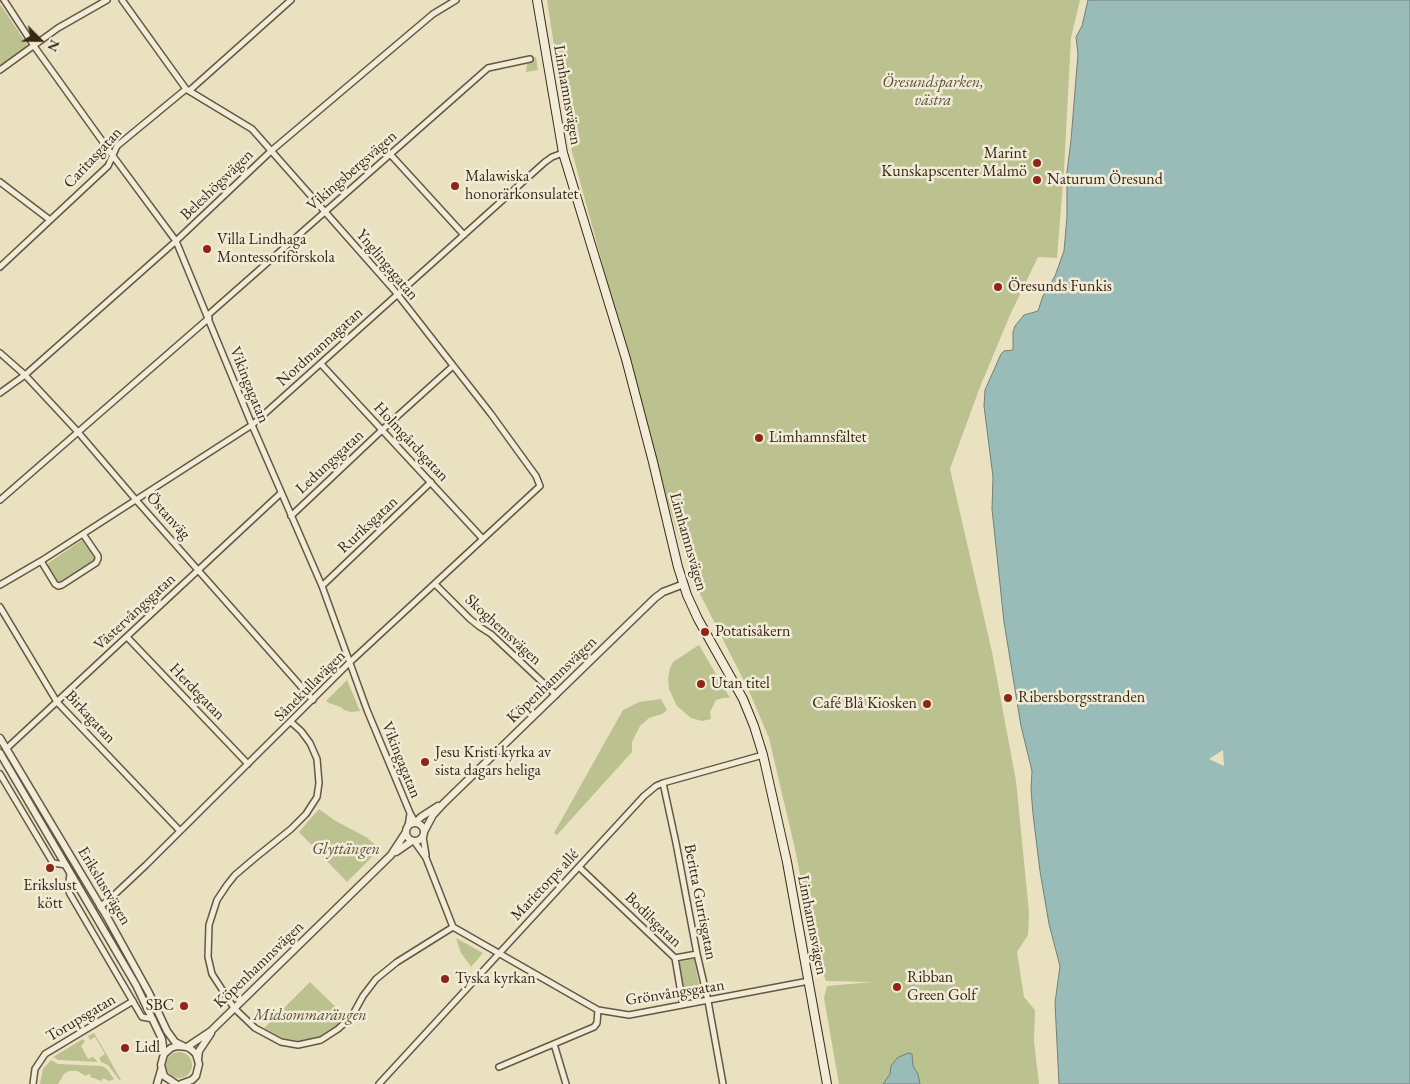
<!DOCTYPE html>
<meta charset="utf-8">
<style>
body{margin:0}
#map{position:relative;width:1410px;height:1084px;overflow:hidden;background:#eae1c1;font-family:"EB Garamond",serif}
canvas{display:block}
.north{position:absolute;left:15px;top:15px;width:50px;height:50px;-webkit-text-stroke:4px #f1ecd7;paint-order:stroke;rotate:113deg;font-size:14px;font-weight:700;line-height:20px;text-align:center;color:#3b2716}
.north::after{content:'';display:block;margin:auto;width:18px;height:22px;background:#3b2716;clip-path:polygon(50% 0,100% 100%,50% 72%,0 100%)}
</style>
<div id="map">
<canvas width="1410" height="1084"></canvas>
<div class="north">N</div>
</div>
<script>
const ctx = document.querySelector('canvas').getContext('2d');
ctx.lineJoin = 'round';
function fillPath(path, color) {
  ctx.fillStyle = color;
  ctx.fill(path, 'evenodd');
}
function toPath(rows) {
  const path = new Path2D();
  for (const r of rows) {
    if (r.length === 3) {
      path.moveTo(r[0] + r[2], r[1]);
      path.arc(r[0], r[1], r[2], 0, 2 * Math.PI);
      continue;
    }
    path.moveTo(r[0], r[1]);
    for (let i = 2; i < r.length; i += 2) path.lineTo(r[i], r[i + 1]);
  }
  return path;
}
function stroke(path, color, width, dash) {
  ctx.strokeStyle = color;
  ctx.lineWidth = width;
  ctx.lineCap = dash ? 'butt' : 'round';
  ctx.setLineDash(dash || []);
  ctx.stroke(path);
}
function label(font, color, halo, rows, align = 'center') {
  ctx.font = font + ' "EB Garamond",serif';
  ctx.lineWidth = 5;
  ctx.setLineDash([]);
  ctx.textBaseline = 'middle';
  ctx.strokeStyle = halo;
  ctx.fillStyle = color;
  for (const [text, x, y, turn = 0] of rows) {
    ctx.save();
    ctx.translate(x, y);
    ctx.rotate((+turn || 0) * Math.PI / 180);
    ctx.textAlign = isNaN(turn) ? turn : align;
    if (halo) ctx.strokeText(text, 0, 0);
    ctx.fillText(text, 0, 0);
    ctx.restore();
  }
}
const green = toPath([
 [547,0,1080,0,1071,38,1064,170,1057,258,1038,257,1010,315,980,387,950,469,992,652,1016,781,1029,912,1028,935,1017,952,1024,997,1035,1010,1034,1042,1039,1084,839,1084,824,998,827,986,873,982,826,981,816,955,795,849,769,738,749,691,692,578,667,500,632,363,607,281,568,137],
 [0,4,28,46,1,66,0,64],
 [536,57,538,70,526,72,527,64,531,62,531,58],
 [82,540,85,541,96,558,94,562,60,582,57,582,47,564],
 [699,645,730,698,723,698,716,700,710,712,711,719,702,721,691,718,677,706,669,689,668,678,670,668,673,662],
 [347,680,360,711,351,712,344,710,341,707,329,703,326,701],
 [661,699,667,710,662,714,649,718,640,726,632,742,632,752,557,835,554,833,623,710,639,702],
 [319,809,334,820,366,837,380,849,347,882,299,832],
 [456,938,483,953,471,967,461,953],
 [694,959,701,995,685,998,678,962],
 [310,982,347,1018,336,1028,320,1039,299,1041,282,1038,264,1028],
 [94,1033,100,1043,121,1080,120,1081,108,1065,101,1062,99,1058,105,1054,95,1037,90,1040,88,1036],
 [83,1039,85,1042,81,1046,88,1059,93,1057,98,1062,58,1060,53,1057],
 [179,1065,13],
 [51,1060,58,1064,102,1066,107,1069,114,1079,109,1081,103,1078,102,1081,90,1077,91,1075,88,1074,86,1076,77,1071,69,1071,64,1074,58,1084,40,1084,43,1069]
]);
const water = toPath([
 [1088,0,1410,0,1410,1084,1059,1084,1055,1003,1060,966,1049,924,1040,871,1033,814,1031,790,1032,771,1021,726,1004,622,992,509,993,477,984,406,985,390,1001,354,1004,351,1013,350,1013,332,1015,326,1024,315,1038,311,1043,296,1055,276,1064,251,1067,217,1067,172,1071,140,1078,54,1076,37,1082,26,1088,0],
 [908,1053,912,1054,913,1066,918,1074,920,1084,883,1084,890,1074,891,1066,897,1058,908,1053]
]);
const pier = toPath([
 [1223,750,1224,766,1209,759]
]);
const minor = toPath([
 [4,0,34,46,113,156,176,241,252,425,322,586,367,710,410,813,415,822],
 [0,70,58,28,107,0],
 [189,91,291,0],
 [390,154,464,235],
 [0,182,50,220],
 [0,267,108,166,117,146,186,89],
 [208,315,488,68,530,59],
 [0,353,25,375,78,432,136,500,313,700],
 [321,364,482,538],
 [0,393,25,375,176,241,271,151,433,14,456,0],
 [0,500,209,318],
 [291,516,382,430,453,366],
 [41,561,55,584,58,586,62,585,96,563,98,559,98,556,83,534],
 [435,584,470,619,480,627,491,634,556,695],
 [0,585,41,561,252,425,545,162,552,157,563,153],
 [322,586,431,482],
 [0,607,57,702,180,831],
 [127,637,248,764],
 [291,722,301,731,310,743,317,759,319,783,317,797,306,814,291,829,255,858,235,875,227,885,217,900,209,925,208,957,212,974,234,1008,255,1028,281,1042,298,1045,321,1040,338,1029,352,1016,363,996,376,979,397,962,453,927],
 [6,749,281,493],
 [0,774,53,863,66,865],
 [663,783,676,843,697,954,708,1001,723,1084],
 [408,826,410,814],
 [423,837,426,855],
 [414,841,426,858,453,927,598,1010,629,1015,809,981],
 [579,867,675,958,683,1005],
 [70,874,68,889,70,894,142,1017,153,1019],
 [100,907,113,896,146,865,349,663,540,486,536,476,491,414,394,290,252,129,186,89,122,0],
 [675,958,697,954],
 [554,1044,566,1084],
 [499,1067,594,1027,597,1023,598,1010],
 [33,1084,35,1069,45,1054,133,1001],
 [379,1084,644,796,656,786,663,783,763,755]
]);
const tertiary = toPath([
 [0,738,107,917,149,993,167,1031,175,1042,183,1046],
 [0,753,136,985,162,1039,164,1054],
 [416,822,421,817,438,806],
 [415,832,9],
 [425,830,433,815,444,803,655,598,663,592,684,584],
 [396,852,412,841],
 [187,1047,211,1031,391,855,406,832],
 [198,1059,199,1051,211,1033],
 [157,1084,161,1070],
 [176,1084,164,1076,161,1065,164,1054,171,1048,177,1046,187,1047,192,1050,196,1054,199,1064,196,1076,192,1080,181,1084]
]);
const secondary = toPath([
 [537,0,563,153,626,359,653,462,678,567,687,595,698,619,743,699,754,726,763,755,787,862,827,1084]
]);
const markers = [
 [1037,163,5,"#8f2418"],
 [1037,180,5,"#8f2418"],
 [455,186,5,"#8f2418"],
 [207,249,5,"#8f2418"],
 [998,287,5,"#8f2418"],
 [759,438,5,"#8f2418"],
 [705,632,5,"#8f2418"],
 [701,684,5,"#8f2418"],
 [1008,698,5,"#8f2418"],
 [927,704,5,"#8f2418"],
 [425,762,5,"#8f2418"],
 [50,868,5,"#8f2418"],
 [445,979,5,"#8f2418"],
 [897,987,5,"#8f2418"],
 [184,1006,5,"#8f2418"],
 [125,1048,5,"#8f2418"]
];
const parkNames = [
 ["Öresundsparken,",933,83],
 ["västra",933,101],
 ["Glyttängen",346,850],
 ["Midsommarängen",310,1016]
];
const streetNames = [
 ["Limhamnsvägen",567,95,80],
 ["Caritasgatan",93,158,-47],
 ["Vikingsbergsvägen",352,171,-41],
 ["Beleshögsvägen",217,185,-44],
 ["Ynglingagatan",387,265,50],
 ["Nordmannagatan",320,347,-42],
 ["Vikingagatan",249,385,68],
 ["Holmgårdsgatan",411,442,47],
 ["Ledungsgatan",330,462,-43],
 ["Östanväg",168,516,48],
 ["Ruriksgatan",368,525,-43],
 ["Limhamnsvägen",688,542,74],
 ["Västervångsgatan",135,612,-43],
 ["Skoghemsvägen",503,630,42],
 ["Köpenhamnsvägen",552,680,-44],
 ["Sånekullavägen",310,686,-45],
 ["Herdegatan",197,692,46],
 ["Birkagatan",90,717,47],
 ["Vikingagatan",401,760,68],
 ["Marietorps allé",545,885,-47],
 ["Erikslustvägen",104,886,59],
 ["Beritta Gurrisgatan",700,902,79],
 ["Bodilsgatan",653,920,44],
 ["Limhamnsvägen",812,925,79],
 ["Köpenhamnsvägen",259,965,-44],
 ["Grönvångsgatan",675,993,-9],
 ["Torupsgatan",81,1018,-31]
];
const poiNames = [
 ["Marint",1027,154,"right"],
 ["Kunskapscenter Malmö",1027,172,"right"],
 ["Malawiska",465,177],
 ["honorärkonsulatet",465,195],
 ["Naturum Öresund",1047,180],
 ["Villa Lindhaga",217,240],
 ["Montessoriförskola",217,258],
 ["Öresunds Funkis",1008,287],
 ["Limhamnsfältet",769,438],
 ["Potatisåkern",715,632],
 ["Utan titel",711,684],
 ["Ribersborgsstranden",1018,698],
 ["Café Blå Kiosken",917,704,"right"],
 ["Jesu Kristi kyrka av",435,753],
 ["sista dagars heliga",435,771],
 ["Erikslust",50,886,"center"],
 ["kött",50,904,"center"],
 ["Ribban",907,978],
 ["Green Golf",907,996],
 ["Tyska kyrkan",455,979],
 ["SBC",174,1006,"right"],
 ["Lidl",135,1048]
];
fillPath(green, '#bcc190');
fillPath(water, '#99bcb9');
stroke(water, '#738078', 1);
fillPath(pier, '#eae1c1');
stroke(minor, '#675641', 8);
stroke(tertiary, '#675641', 9);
stroke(secondary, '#3b2716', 10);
stroke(minor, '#f1ecd7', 5);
stroke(tertiary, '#f1ecd7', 6);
stroke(secondary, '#f1ecd7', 8);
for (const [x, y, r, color] of markers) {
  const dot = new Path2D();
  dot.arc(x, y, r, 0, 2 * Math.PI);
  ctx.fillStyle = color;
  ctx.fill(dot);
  stroke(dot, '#f1ecd7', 2);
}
label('italic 16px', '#5b4e34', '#f1ecd7', parkNames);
label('16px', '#3b2716', '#f1ecd7', streetNames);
label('16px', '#3b2716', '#f1ecd7', poiNames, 'left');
</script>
